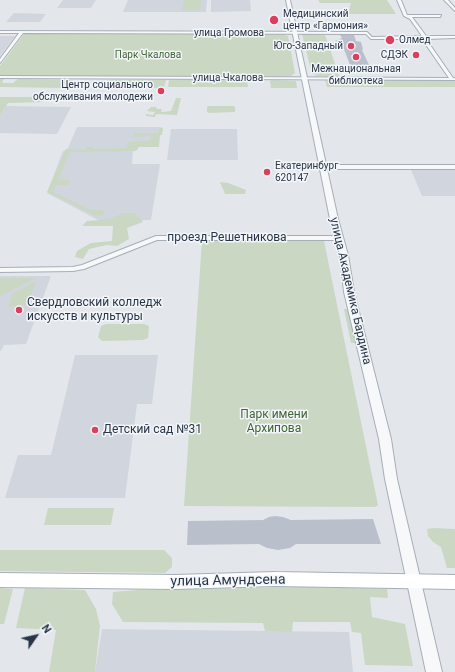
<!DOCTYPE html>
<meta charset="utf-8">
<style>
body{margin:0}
#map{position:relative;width:455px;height:672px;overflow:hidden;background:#e3e7ec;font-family:Roboto,sans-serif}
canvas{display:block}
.north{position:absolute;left:16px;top:616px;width:40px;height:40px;-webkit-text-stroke:3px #f3f6f9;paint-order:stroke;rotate:56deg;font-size:11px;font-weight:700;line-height:16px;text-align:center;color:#293546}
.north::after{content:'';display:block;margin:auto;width:14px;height:18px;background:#293546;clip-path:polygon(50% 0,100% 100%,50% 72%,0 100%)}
</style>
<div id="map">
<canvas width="455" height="672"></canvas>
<div class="north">N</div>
</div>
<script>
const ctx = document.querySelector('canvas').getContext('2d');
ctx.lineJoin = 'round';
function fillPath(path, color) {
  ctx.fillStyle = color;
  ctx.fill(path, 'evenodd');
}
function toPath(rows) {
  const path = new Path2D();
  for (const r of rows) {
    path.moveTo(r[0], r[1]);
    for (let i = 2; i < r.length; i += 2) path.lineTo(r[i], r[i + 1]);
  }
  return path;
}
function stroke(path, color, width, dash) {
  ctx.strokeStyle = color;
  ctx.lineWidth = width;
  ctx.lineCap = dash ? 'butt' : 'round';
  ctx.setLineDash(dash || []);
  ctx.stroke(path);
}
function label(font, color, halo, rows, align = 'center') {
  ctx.font = font + ' Roboto,sans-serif';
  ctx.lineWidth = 3;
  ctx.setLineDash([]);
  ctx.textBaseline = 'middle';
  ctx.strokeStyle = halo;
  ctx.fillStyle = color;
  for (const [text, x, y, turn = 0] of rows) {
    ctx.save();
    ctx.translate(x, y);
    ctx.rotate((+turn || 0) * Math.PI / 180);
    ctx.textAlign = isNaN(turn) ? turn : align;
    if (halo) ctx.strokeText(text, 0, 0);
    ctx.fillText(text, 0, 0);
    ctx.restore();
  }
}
const built = toPath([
 [63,0,96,0,91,8,57,8],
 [128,0,207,0,206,12,123,12],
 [211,0,250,0,251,11,211,12],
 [14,13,46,14,40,22,6,22],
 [0,36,15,36,0,56],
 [6,106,65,107,71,107,57,134,0,133,0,116],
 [77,127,159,127,156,143,136,143,133,151,132,164,160,164,151,220,100,221,47,193,63,151,67,150],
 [171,129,237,129,238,160,167,160],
 [411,170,455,170,455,196,422,196],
 [0,276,51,276,26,344,4,345,1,351,0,351],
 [75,355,158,355,152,404,137,404,125,498,5,498,18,455,51,455],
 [102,629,349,632,353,672,95,672]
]);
const green = toPath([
 [184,0,201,0,200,10,182,10],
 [318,0,387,0,396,14,348,14,351,3,320,3],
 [24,34,281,34,288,36,295,73,291,76,0,76,0,66],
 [302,34,325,35,328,43,325,43,326,46,329,46,339,76,313,76,318,74,312,74],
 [0,79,4,79,2,82,4,83,13,83,18,79,72,80,69,86,65,88,0,87],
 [109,80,166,80,164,87,161,88,106,87,108,82,106,81],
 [169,80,246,80,247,81,248,87,168,87],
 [273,80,296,81,297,88,271,88,270,81],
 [325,80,455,80,455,87,327,87],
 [0,97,45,97,42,102,8,103,0,116],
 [176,98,181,98,177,115,156,114,155,117,146,116,146,114,153,115,155,112,147,111,151,107,156,107,157,109,162,109,161,112,171,111],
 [209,106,233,106,235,107,235,112,209,113,207,112,207,107],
 [159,127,163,128,162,135,160,135,159,147,139,147,136,151,70,152,58,179,70,180,68,185,56,185,53,192,91,210,104,210,103,216,94,215,47,192,66,149,85,150,87,147,93,147,93,149,126,148,129,142,150,141,151,136,134,137,134,133,158,133],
 [220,182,228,183,246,190,245,194,225,194],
 [123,213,135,213,143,222,127,228,129,239,117,246,107,245,89,249,83,259,75,257,77,251,91,243,112,241,113,226,82,226,87,221,110,219],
 [202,240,324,241,378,505,375,507,184,506],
 [0,278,36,278,0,296],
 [36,281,28,305,9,307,12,294],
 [344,309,349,309,357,343,351,343],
 [106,324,144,324,149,326,148,338,143,340,102,341,98,337,101,326],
 [48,508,114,508,111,525,44,525],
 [434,528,455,529,455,568,447,568,441,547,433,542,428,536,427,529],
 [0,550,164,550,172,558,172,567,165,573,0,571],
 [308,587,387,589,388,598,370,597,372,617,405,624,413,666,365,665,361,633,352,632,350,622,293,622,292,632,265,631,263,623,123,622,112,604,113,592,138,590],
 [0,588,13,589,4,624,0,624],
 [25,588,85,590,96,609,100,626,95,672,49,672,56,630,16,628]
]);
const building = toPath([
 [340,35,354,35,356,41,361,42,363,49,362,50,369,65,350,65,344,49,341,49,335,41,342,38],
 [275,516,283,517,291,520,373,519,381,544,296,544,290,548,278,550,267,548,259,544,187,545,188,521,263,520,269,517]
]);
const minor = toPath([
 [397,0,401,0,407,15,441,15,440,17,412,17,426,36,455,36,455,38,426,39,453,78,455,78,455,80,0,78,0,76,449,78,422,39,371,39,366,34,23,33,0,63,0,59,19,33,0,33,0,31,367,32,372,37,422,36,410,19,404,16,397,0],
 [444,0,448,0,455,8,455,11,444,0],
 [455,165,455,169,323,169,320,167,323,165,455,165],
 [156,236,340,236,343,238,340,240,157,240,84,269,73,271,0,272,0,268,73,267,82,265,156,236]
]);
const tertiary = toPath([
 [286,0,290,0,338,219,348,255,354,292,391,439,397,479,442,672,426,672,385,479,379,439,344,292,340,255,330,219,286,0]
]);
const secondary = toPath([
 [275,572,455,575,455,589,275,586,175,589,0,587,0,573,175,575,275,572]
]);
const markers = [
 [274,20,5,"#da3f5d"],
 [390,40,5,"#da3f5d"],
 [351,46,4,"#da3f5d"],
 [416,55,4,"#da3f5d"],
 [356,57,4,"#da3f5d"],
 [161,91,4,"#da3f5d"],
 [267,172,4,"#da3f5d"],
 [19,310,4,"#da3f5d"],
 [95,430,4,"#da3f5d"]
];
const farPoinames = [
 ["Медицинский",283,14],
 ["центр «Гармония»",283,26],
 ["Олмед",399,40],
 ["Юго-Западный",343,46,"right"],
 ["СДЭК",408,55,"right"],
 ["Межнациональная",356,69,"center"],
 ["библиотека",356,81,"center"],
 ["Центр социального",153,85,"right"],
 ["обслуживания молодежи",153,97,"right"],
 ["Екатеринбург",275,166],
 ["620147",275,178]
];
const farStreetnames = [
 ["улица Громова",229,33],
 ["улица Чкалова",228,78]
];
const farParknames = [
 ["Парк Чкалова",148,55]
];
const streetNames = [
 ["проезд Решетникова",227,238],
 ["улица Академика Бардина",350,291,77]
];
const poiNames = [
 ["Свердловский колледж",27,303],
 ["искусств и культуры",27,317],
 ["Детский сад №31",103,430]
];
const parkNames = [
 ["Парк имени",274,415],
 ["Архипова",274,429]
];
const nearStreetnames = [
 ["улица Амундсена",228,581,-1]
];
fillPath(built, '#d1d6de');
fillPath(green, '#c9d7c3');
fillPath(building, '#bac0cb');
stroke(minor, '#a7aeb7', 2);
stroke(tertiary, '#a7aeb7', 2);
stroke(secondary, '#a7aeb7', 2);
fillPath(minor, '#f6f8fa');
fillPath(tertiary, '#f6f8fa');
fillPath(secondary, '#fff');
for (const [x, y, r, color] of markers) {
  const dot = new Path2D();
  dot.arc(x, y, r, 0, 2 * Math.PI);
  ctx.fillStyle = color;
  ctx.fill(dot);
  stroke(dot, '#f3f6f9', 1.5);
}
label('10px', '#293546', '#f3f6f9', farPoinames, 'left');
label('10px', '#293546', '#f3f6f9', farStreetnames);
label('10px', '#406335', '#f3f6f9', farParknames);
label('12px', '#293546', '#f3f6f9', streetNames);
label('12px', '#293546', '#f3f6f9', poiNames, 'left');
label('12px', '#406335', '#f3f6f9', parkNames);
label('14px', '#293546', '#f3f6f9', nearStreetnames);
</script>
